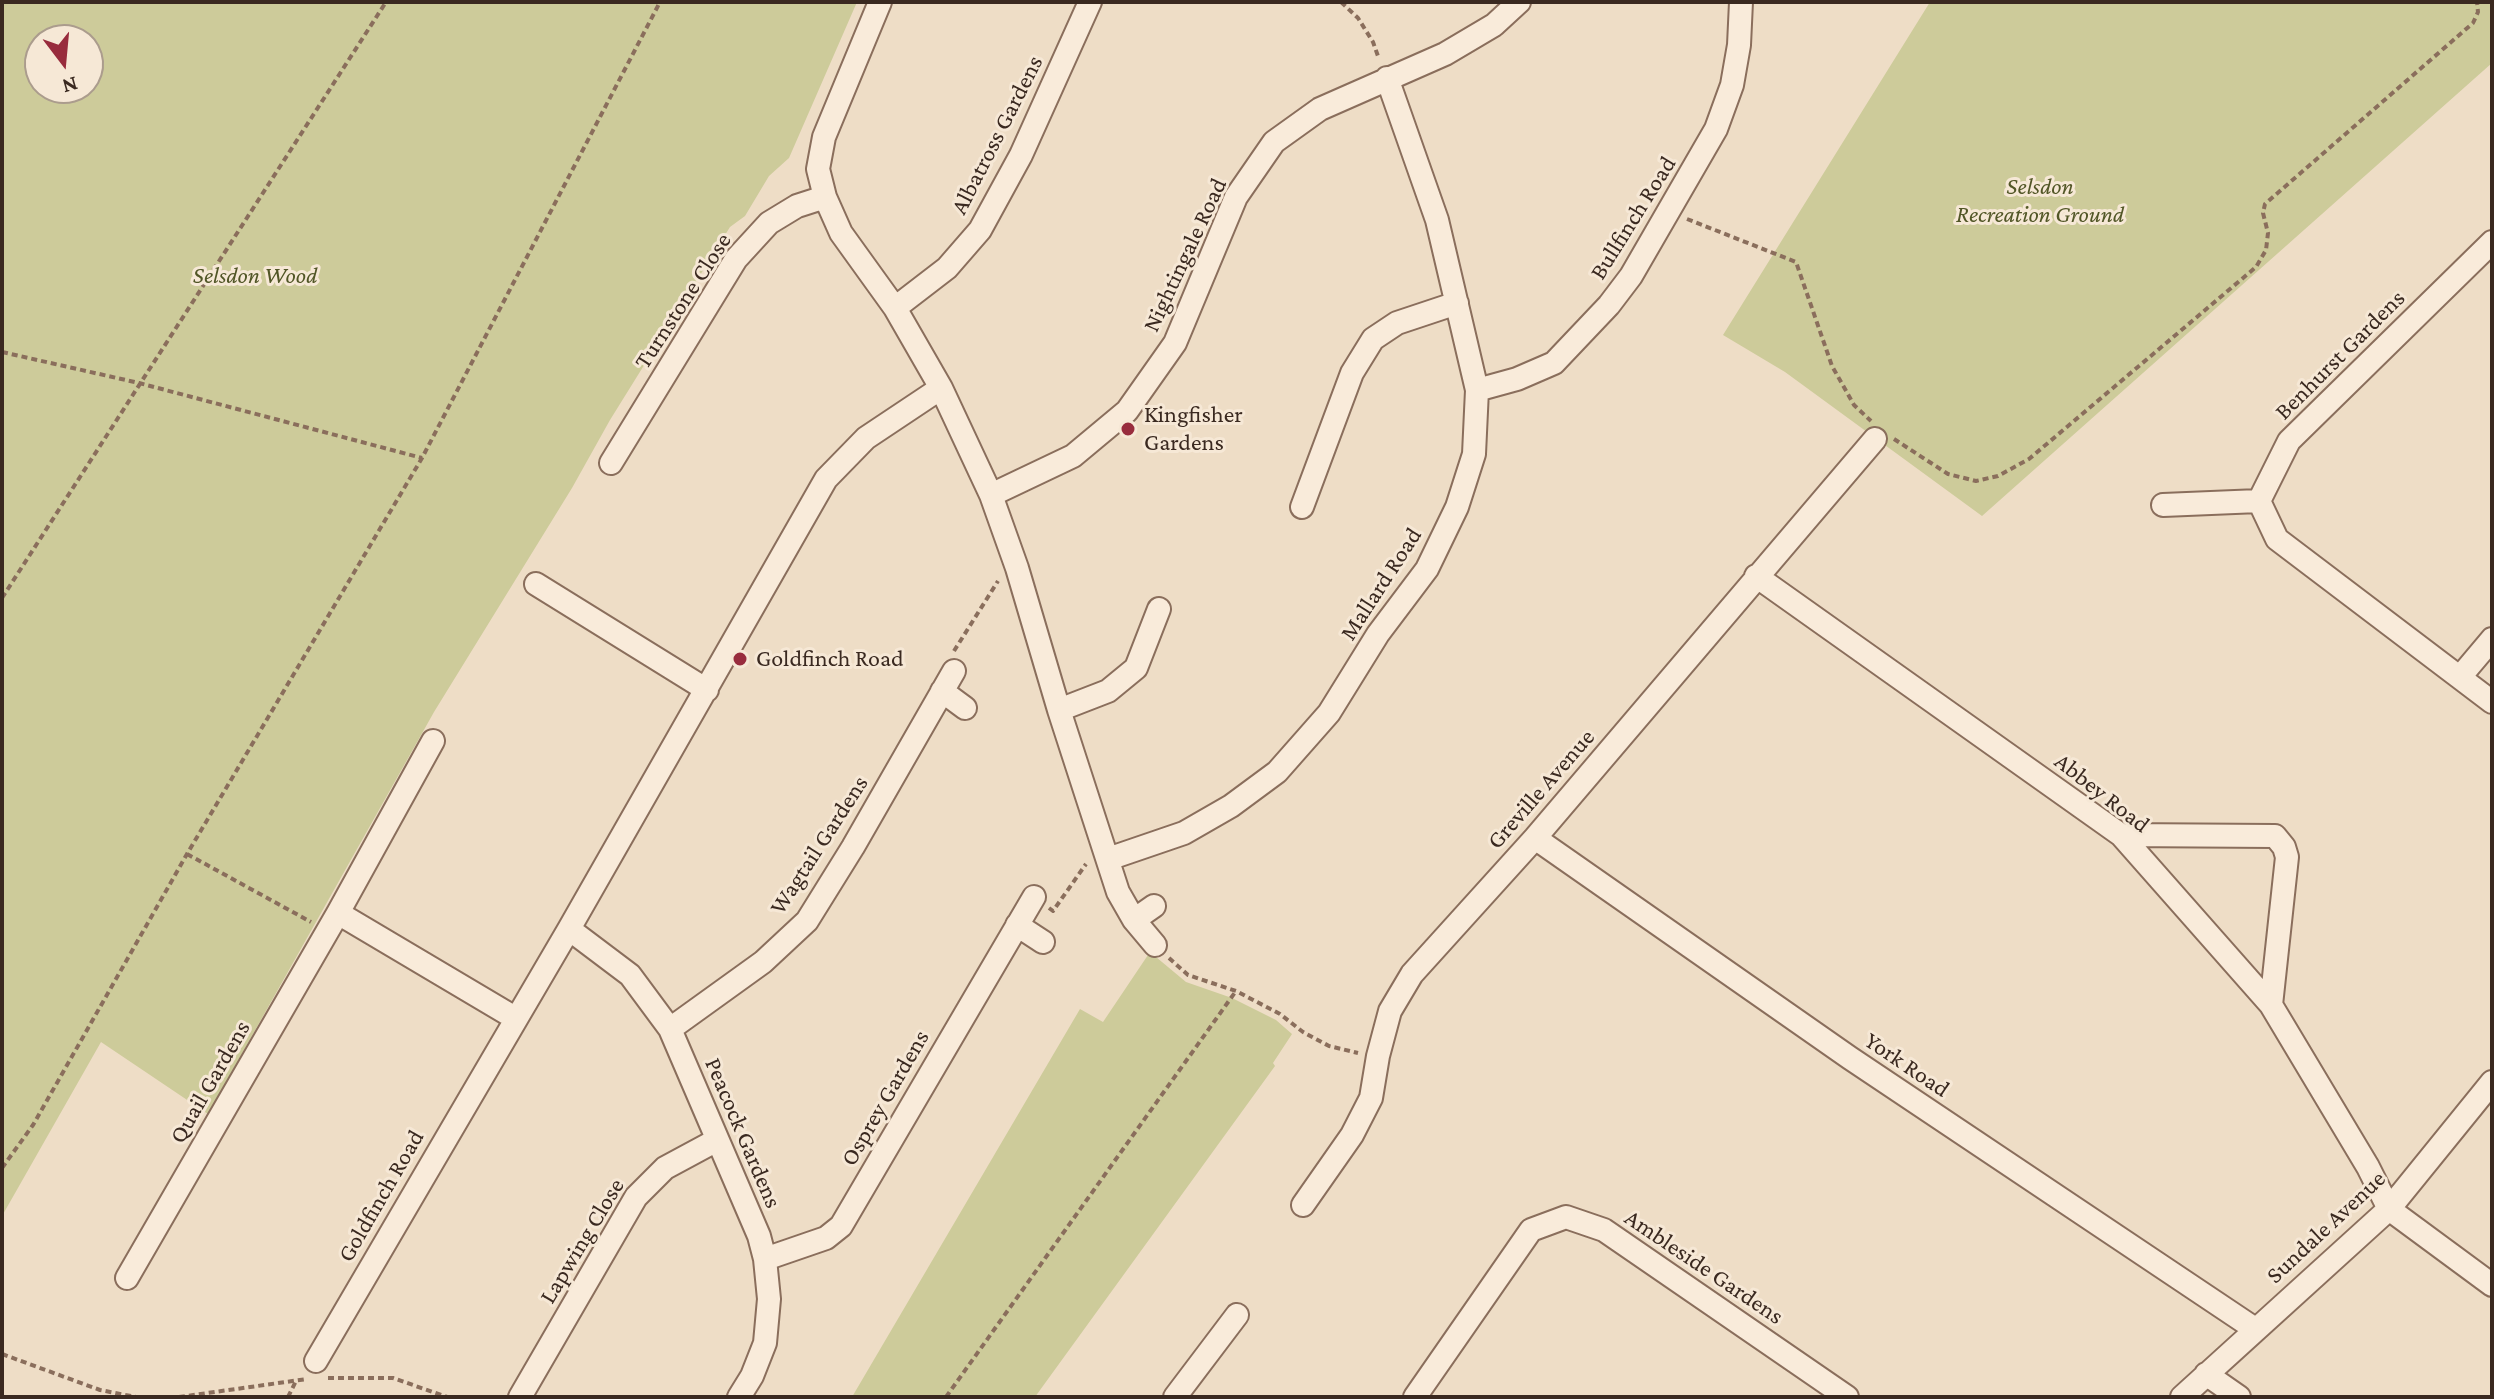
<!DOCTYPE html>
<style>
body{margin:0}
#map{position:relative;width:2494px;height:1399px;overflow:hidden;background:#eeddc6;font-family:"Crimson Pro",serif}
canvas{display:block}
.frame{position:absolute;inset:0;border:4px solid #3a2920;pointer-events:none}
.north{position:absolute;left:24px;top:24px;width:80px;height:80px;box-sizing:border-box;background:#f6e8d6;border:2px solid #ab9c8d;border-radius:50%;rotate:164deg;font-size:22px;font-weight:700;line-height:32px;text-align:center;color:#3a2920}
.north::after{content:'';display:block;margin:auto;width:28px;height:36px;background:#982c3d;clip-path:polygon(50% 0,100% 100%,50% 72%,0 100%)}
</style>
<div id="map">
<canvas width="2494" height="1399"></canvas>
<div class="frame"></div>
<div class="north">N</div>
</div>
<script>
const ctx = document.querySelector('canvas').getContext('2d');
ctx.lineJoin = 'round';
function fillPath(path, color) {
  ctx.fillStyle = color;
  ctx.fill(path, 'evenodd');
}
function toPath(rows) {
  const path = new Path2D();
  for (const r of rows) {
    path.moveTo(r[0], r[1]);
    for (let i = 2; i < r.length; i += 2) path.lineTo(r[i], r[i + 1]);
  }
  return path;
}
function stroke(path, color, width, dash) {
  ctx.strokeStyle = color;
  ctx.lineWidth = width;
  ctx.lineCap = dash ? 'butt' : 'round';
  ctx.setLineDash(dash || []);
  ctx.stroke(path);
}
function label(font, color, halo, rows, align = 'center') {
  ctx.font = font + ' "Crimson Pro",serif';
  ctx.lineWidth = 6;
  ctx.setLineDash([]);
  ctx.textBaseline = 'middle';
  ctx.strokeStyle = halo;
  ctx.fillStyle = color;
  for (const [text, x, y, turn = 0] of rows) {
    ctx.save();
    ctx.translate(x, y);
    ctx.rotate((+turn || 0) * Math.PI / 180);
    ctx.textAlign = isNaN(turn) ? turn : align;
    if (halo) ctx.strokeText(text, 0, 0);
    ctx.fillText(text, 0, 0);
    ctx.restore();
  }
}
const green = toPath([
 [2,2,857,2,789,158,769,176,745,216,730,227,610,420,572,488,434,712,208,1114,101,1042,2,1216],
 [40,40,88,40,88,88,40,88],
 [1930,2,2492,2,2492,63,1982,516,1785,372,1723,335],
 [1150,952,1186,982,1232,998,1276,1020,1292,1034,1273,1063,1275,1066,1035,1397,852,1397,1080,1009,1103,1022]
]);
const path = toPath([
 [1341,2,1358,18,1373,42,1379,59],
 [1687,219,1796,262,1832,366,1854,405,1871,421],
 [2,352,139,383,422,458],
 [1894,439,1948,474,1976,481,1998,476,2029,459,2256,267,2266,250,2268,233,2263,213,2265,204,2473,23,2478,12,2477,2],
 [2,598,386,2],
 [954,651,998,581],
 [187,854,311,922],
 [1049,908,1053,911,1086,864],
 [1169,958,1188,975,1236,991,1280,1014,1303,1032,1329,1046,1358,1053],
 [2,1168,33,1125,187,854,422,458,660,2],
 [2,1354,100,1390,136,1397],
 [328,1378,393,1378,447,1397],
 [179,1397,307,1379],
 [288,1397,296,1381],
 [946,1397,1236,991]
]);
const minor = toPath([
 [880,2,824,137,818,169,825,197,841,233,895,308,941,388,991,495,1017,568,1059,710,1118,892,1134,920,1155,945],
 [2492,242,2289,441,2259,501,2277,539,2492,702],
 [895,308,947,268,980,230,1021,155,1090,2],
 [1477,390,1517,379,1554,363,1609,305,1631,276,1716,129,1732,85,1739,45,1741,2],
 [611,463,736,259,769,223,797,206,825,197],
 [991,495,1073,456,1127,411,1175,343,1236,197,1274,142,1320,109,1445,54,1494,25,1519,2],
 [2163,505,2259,501],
 [1302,507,1352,373,1373,339,1397,323,1457,303],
 [1756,576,2121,835,2271,1005,2368,1167,2389,1209,2492,1285],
 [536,584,707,690],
 [2460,677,2492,639],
 [942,691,965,708],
 [1059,710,1108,691,1136,668,1159,609],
 [2121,835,2275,836,2284,847,2287,857,2271,1005],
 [1535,838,1850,1058,2255,1329],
 [1108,859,1184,833,1231,806,1277,772,1329,713,1378,634,1427,569,1457,507,1474,454,1477,390,1437,220,1387,78],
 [338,913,515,1018],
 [1134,920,1154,906],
 [1017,925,1043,942],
 [569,929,630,975,670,1029,759,1236,765,1259,769,1299,765,1343,752,1376,739,1397],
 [670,1029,763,962,807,921,853,847,954,671],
 [1303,1205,1352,1135,1371,1098,1378,1056,1390,1011,1412,974,1535,838,1875,439],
 [765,1259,826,1238,841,1226,1034,897],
 [127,1278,338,913,433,741],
 [316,1361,569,929,826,479,866,438,941,388],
 [2206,1374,2239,1397],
 [520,1397,636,1197,665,1168,717,1140],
 [1175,1397,1237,1315],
 [1415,1397,1531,1230,1566,1217,1604,1230,1847,1397],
 [2182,1397,2389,1209,2492,1082]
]);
const markers = [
 [1128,429,8,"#982c3d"],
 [740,659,8,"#982c3d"]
];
const streetNames = [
 ["Albatross Gardens",997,135,-63],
 ["Bullfinch Road",1633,218,-58],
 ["Nightingale Road",1185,255,-65],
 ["Turnstone Close",683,301,-57],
 ["Benhurst Gardens",2340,355,-45],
 ["Mallard Road",1381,584,-57],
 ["Greville Avenue",1541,789,-49],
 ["Abbey Road",2102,793,38],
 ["Wagtail Gardens",819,845,-57],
 ["York Road",1907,1065,34],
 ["Quail Gardens",210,1082,-60],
 ["Osprey Gardens",885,1098,-60],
 ["Peacock Gardens",743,1133,67],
 ["Goldfinch Road",381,1196,-60],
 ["Sundale Avenue",2326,1227,-43],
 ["Lapwing Close",582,1241,-59],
 ["Ambleside Gardens",1704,1267,34]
];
const parkNames = [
 ["Selsdon",2040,187],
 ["Recreation Ground",2040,215],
 ["Selsdon Wood",255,276]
];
const poiNames = [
 ["Kingfisher",1144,415],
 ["Gardens",1144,443],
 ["Goldfinch Road",756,659]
];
fillPath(green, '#cdcb9a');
stroke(minor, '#8a6e5c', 26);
stroke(path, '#8a6e5c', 4, [6, 4]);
stroke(minor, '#f9ebda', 22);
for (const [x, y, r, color] of markers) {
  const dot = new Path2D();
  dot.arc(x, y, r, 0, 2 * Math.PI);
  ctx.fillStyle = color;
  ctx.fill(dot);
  stroke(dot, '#f6e8d6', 3);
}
label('24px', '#3a2920', '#f6e8d6', streetNames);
label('italic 24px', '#515626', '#f6e8d6', parkNames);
label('24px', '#3a2920', '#f6e8d6', poiNames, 'left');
</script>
